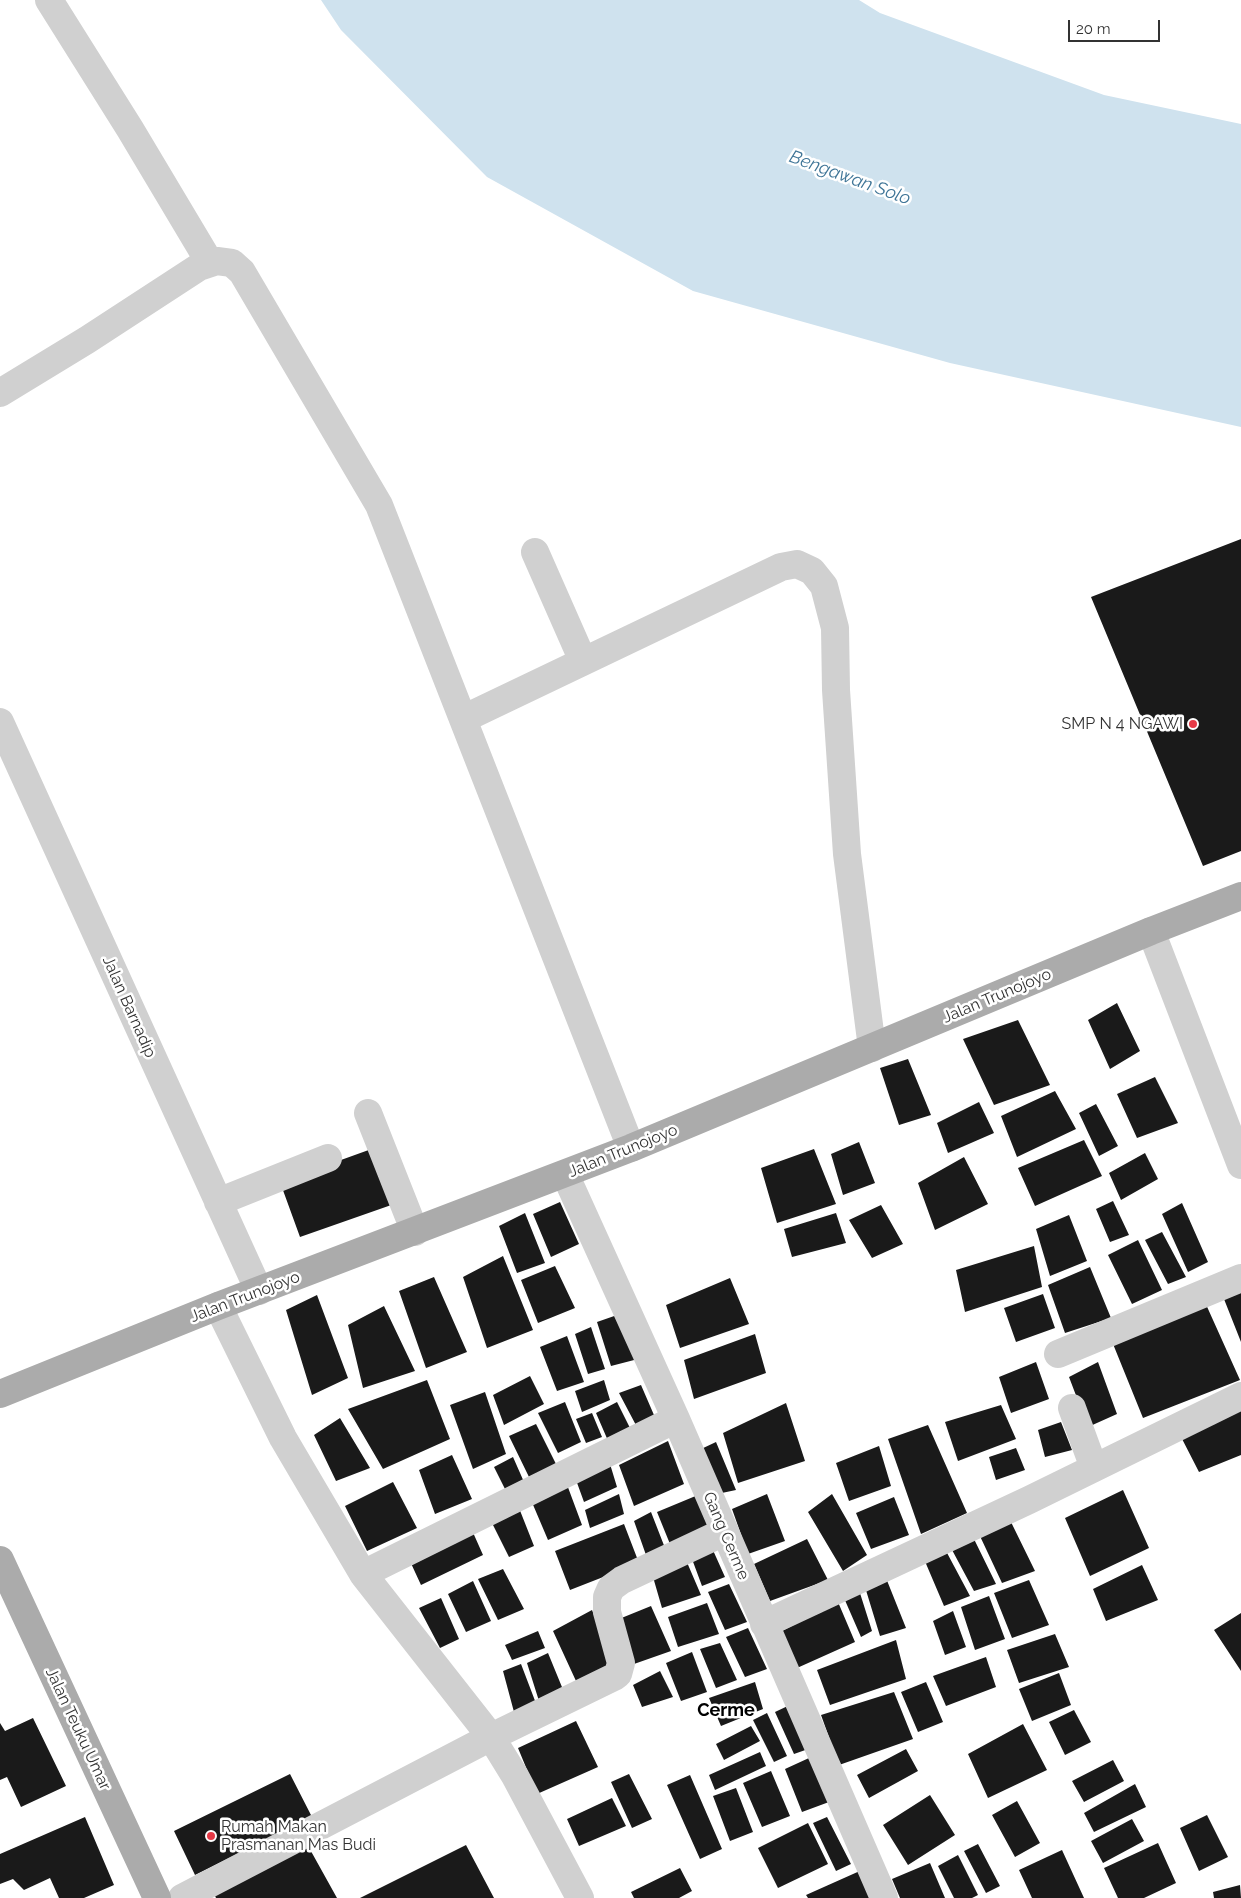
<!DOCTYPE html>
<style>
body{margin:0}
#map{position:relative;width:1241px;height:1898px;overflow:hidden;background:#fff;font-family:Raleway,sans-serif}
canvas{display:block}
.scale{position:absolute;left:1068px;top:20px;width:92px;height:22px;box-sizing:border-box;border:2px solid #333;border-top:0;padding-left:6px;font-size:15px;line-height:18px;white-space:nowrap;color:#333;-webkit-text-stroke:4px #fff;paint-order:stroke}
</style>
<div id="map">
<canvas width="1241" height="1898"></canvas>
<div class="scale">20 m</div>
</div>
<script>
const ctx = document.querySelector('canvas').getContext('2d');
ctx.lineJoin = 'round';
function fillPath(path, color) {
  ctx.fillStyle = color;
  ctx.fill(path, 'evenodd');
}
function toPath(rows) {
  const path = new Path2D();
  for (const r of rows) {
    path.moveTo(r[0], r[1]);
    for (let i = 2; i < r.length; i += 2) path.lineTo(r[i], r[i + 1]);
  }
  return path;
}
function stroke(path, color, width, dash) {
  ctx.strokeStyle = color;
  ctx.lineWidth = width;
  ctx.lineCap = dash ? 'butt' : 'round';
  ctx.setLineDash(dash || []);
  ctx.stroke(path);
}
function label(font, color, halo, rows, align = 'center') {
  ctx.font = font + ' Raleway,sans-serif';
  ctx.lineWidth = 5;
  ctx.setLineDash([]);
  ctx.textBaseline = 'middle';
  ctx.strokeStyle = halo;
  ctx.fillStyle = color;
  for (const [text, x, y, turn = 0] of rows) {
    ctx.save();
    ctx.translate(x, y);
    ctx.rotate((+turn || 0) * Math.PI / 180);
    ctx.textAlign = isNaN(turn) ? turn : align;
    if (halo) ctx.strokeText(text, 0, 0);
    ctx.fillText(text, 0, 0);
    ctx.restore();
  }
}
const water = toPath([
 [321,0,859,0,880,13,1104,95,1241,124,1241,427,950,363,693,291,487,177,341,30]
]);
const building = toPath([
 [1241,539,1241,851,1203,866,1091,597],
 [1117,1003,1140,1051,1110,1069,1088,1020],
 [1018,1020,1050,1085,994,1105,963,1039],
 [908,1059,931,1115,899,1125,880,1068],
 [1155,1077,1178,1123,1137,1138,1117,1094],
 [1055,1091,1076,1129,1017,1157,1001,1116],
 [979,1102,994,1133,948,1153,937,1123],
 [1096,1104,1118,1146,1099,1156,1079,1113],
 [1084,1140,1102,1176,1035,1206,1018,1168],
 [859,1142,875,1183,843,1195,831,1154],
 [377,1147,397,1203,300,1237,280,1182],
 [814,1149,836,1204,777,1223,761,1168],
 [1145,1153,1158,1179,1121,1200,1109,1173],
 [964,1157,988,1204,935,1230,918,1183],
 [1113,1201,1129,1235,1110,1242,1096,1209],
 [560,1202,579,1244,551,1257,533,1214],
 [1182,1203,1208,1262,1188,1272,1162,1214],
 [881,1205,903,1244,872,1258,849,1220],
 [525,1213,545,1263,517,1273,499,1226],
 [836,1213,846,1243,792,1257,784,1229],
 [1069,1215,1087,1261,1050,1276,1036,1229],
 [1162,1232,1186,1277,1168,1284,1145,1240],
 [1138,1240,1162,1290,1132,1304,1108,1255],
 [1034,1246,1042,1287,965,1312,956,1270],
 [503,1256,533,1330,487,1348,463,1277],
 [555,1266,575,1308,538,1323,521,1280],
 [1090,1267,1111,1318,1065,1333,1048,1285],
 [434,1277,467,1352,426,1368,399,1291],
 [730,1278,749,1324,680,1348,666,1305],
 [1241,1286,1241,1342,1222,1294],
 [1043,1294,1055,1328,1016,1342,1004,1308],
 [317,1295,348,1378,312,1395,286,1310],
 [1204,1300,1240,1380,1143,1418,1111,1339],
 [384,1306,415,1371,363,1388,348,1325],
 [620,1314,638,1359,611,1366,597,1322],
 [591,1327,605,1369,588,1374,575,1334],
 [755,1334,766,1373,694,1399,684,1360],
 [567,1336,584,1382,557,1391,540,1347],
 [1036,1362,1049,1399,1011,1413,999,1377],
 [1098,1362,1117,1414,1088,1427,1069,1377],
 [530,1376,544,1404,504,1425,493,1395],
 [427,1380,450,1439,383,1469,348,1409],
 [604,1380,610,1400,582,1412,575,1391],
 [641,1385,657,1422,638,1429,619,1393],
 [485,1392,506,1454,473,1469,450,1405],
 [565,1402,581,1442,558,1453,538,1413],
 [617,1402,632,1432,609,1443,596,1413],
 [786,1403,805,1461,738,1483,723,1433],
 [1001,1405,1016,1439,958,1461,945,1422],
 [1241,1405,1241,1455,1199,1472,1179,1433],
 [592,1413,602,1437,586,1443,576,1419],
 [340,1418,370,1468,336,1481,314,1435],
 [1061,1422,1072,1450,1045,1457,1038,1430],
 [536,1424,556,1464,529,1477,509,1436],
 [928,1425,967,1513,921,1534,888,1439],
 [668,1441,684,1484,634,1506,619,1465],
 [716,1442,736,1490,717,1494,699,1450],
 [879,1446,891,1486,849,1501,836,1463],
 [1016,1448,1025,1470,996,1480,989,1457],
 [452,1455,472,1499,435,1514,419,1470],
 [513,1457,524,1482,505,1489,494,1467],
 [610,1464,617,1487,584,1502,576,1480],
 [393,1482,417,1528,367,1551,345,1506],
 [566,1482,582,1525,548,1540,531,1500],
 [1123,1490,1149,1548,1090,1576,1065,1518],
 [619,1494,624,1514,590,1528,585,1510],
 [767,1494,785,1541,748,1554,732,1509],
 [832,1494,867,1555,843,1571,808,1512],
 [698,1495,713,1528,670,1544,657,1512],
 [894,1497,909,1535,871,1549,856,1513],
 [519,1508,534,1546,509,1557,492,1523],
 [651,1512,665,1548,646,1555,634,1521],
 [1010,1520,1035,1571,1002,1583,979,1534],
 [624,1524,639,1563,570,1590,555,1551],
 [471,1528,483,1555,421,1585,409,1559],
 [973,1537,996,1584,974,1591,951,1548],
 [807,1539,828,1580,770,1601,754,1564],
 [712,1548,725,1577,702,1586,692,1559],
 [946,1551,970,1596,944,1606,924,1559],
 [686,1560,701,1595,662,1608,653,1577],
 [1142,1565,1158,1600,1106,1621,1093,1589],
 [503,1569,524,1609,498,1620,478,1579],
 [886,1578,906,1628,880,1636,865,1587],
 [1029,1580,1049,1625,1012,1638,994,1593],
 [473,1581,491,1621,466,1632,448,1594],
 [729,1584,747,1622,725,1630,708,1592],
 [859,1590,872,1631,861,1637,844,1598],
 [989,1596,1005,1639,975,1650,961,1607],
 [441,1598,459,1639,440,1648,419,1608],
 [838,1602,855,1642,797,1668,780,1632],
 [707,1603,719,1634,678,1647,668,1617],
 [651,1606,671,1651,634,1664,619,1619],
 [592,1610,613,1667,576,1681,553,1631],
 [953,1611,966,1647,945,1655,933,1621],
 [1241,1613,1241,1671,1214,1630],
 [748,1628,767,1669,745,1677,726,1637],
 [538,1631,545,1648,512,1660,505,1645],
 [1055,1634,1069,1667,1019,1683,1007,1650],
 [896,1640,906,1679,830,1705,817,1670],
 [720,1643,737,1680,716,1688,700,1649],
 [692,1652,707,1692,681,1701,666,1663],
 [548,1653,564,1692,539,1701,527,1663],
 [986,1657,996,1687,946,1706,933,1676],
 [521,1664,537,1706,514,1712,503,1671],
 [660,1671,673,1697,642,1707,633,1685],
 [1059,1673,1071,1705,1032,1721,1019,1689],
 [755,1682,763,1709,721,1726,709,1698],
 [926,1682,943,1722,918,1732,901,1692],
 [894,1692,913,1739,839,1765,821,1715],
 [792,1704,811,1748,794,1754,775,1712],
 [1074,1710,1091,1742,1065,1755,1049,1722],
 [767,1713,787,1756,774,1762,753,1720],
 [33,1718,66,1786,21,1807,7,1777,0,1780,0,1723,5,1731],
 [576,1721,598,1767,537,1794,518,1748],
 [1023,1724,1047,1770,988,1798,968,1754],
 [751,1726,760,1741,724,1760,716,1744],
 [906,1749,918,1771,869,1798,857,1775],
 [760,1752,766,1766,715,1790,709,1775],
 [809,1758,829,1802,802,1812,785,1769],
 [1113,1760,1124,1781,1084,1802,1072,1781],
 [771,1771,790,1816,762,1827,743,1783],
 [290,1774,312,1817,195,1875,174,1831],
 [629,1774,652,1819,632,1828,611,1782],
 [690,1775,722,1849,700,1859,667,1785],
 [1135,1784,1146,1807,1094,1832,1084,1813],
 [736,1788,753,1832,730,1841,713,1796],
 [930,1795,955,1835,908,1865,883,1825],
 [612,1798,626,1826,579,1846,567,1819],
 [1017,1801,1040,1843,1015,1857,992,1815],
 [1207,1815,1228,1857,1199,1871,1180,1828],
 [85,1817,114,1885,84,1898,59,1898,50,1878,24,1890,13,1879,0,1884,0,1854],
 [827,1817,851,1864,836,1871,813,1823],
 [1132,1819,1144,1841,1103,1863,1091,1841],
 [808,1823,828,1864,778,1888,758,1848],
 [1158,1843,1176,1883,1144,1898,1118,1898,1104,1868],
 [307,1844,337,1898,216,1898,214,1894],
 [978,1844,1000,1886,986,1893,964,1851],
 [466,1845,494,1898,360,1898],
 [1062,1850,1084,1898,1032,1898,1019,1870],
 [958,1855,978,1895,972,1898,954,1898,938,1866],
 [930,1863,945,1898,900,1898,892,1879],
 [680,1868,692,1891,679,1898,634,1898,631,1892],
 [862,1870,874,1898,808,1898,806,1895],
 [1240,1885,1241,1898,1214,1898,1213,1892]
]);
const minor = toPath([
 [49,0,130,129,210,263],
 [0,393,87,340,199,267,217,261,232,263,242,272,379,505,631,1148],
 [535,552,583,661],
 [463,719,781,567,797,564,812,571,824,586,835,628,836,690,847,854,872,1048],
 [0,722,259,1291],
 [1151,931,1241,1165],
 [368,1113,415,1232],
 [565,1174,676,1419,884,1898],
 [218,1202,328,1158],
 [218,1306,283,1438,363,1574,491,1737,515,1776,580,1898],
 [1058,1354,1241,1278],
 [1072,1408,1094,1468],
 [363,1574,676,1419],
 [764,1624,1029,1500,1241,1396],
 [182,1898,491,1737,614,1677,618,1674,621,1663,607,1612,607,1597,611,1588,622,1580,724,1532]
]);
const major = toPath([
 [0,1394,218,1306,631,1148,1151,931,1241,896],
 [0,1560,157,1898]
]);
const markers = [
 [1193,724,5,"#e63946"],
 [211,1836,5,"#e63946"]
];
const poiNames = [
 ["SMP N 4 NGAWI",1183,724],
 ["Rumah Makan",221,1827,"left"],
 ["Prasmanan Mas Budi",221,1845,"left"]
];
const streetNames = [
 ["Jalan Trunojoyo",997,996,-23],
 ["Jalan Barnadip",129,1007,66],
 ["Jalan Trunojoyo",623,1151,-22],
 ["Jalan Trunojoyo",245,1297,-21],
 ["Gang Cerme",726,1536,67],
 ["Jalan Teuku Umar",78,1729,65]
];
const waterNames = [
 ["Bengawan Solo",850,178,20]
];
const neighbourhoodNames = [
 ["Cerme",726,1711]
];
fillPath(water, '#cfe2ee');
fillPath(building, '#1a1a1a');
stroke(minor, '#d0d0d0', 28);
stroke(major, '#ababab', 28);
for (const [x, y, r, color] of markers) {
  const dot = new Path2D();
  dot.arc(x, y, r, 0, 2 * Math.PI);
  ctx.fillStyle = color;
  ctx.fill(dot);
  stroke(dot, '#fff', 2);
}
label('16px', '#333', '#fff', poiNames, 'right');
label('16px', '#333', '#fff', streetNames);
label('italic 18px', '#3f7597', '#fff', waterNames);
label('bold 18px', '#000', '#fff', neighbourhoodNames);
</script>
